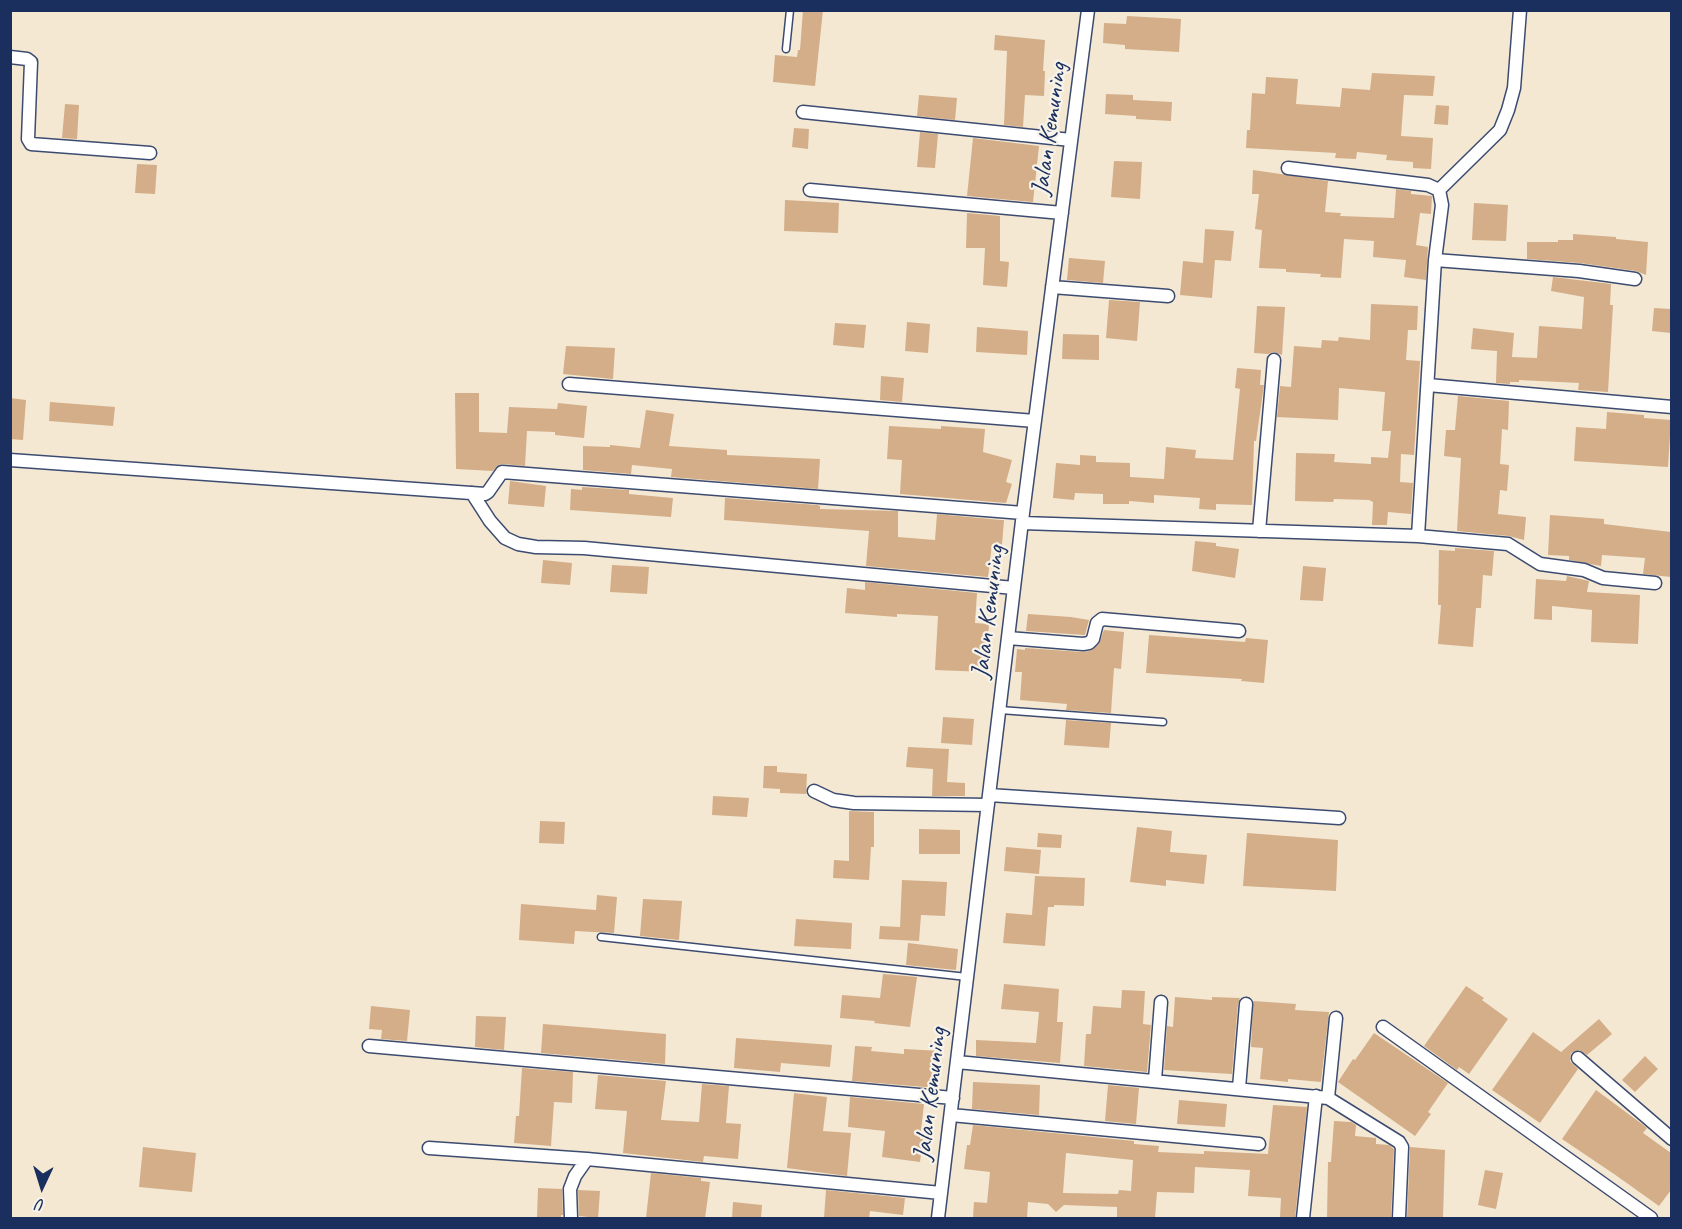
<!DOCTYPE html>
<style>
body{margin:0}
#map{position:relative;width:1682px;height:1229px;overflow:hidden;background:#f4e8d3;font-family:Caveat,sans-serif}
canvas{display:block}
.frame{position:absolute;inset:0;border:12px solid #1b2f5e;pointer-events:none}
.north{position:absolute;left:12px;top:1157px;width:60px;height:60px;-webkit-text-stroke:4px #f7f3e8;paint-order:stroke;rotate:184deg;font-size:16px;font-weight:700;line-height:24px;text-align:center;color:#1b2f5e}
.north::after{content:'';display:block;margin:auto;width:21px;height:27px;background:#1b2f5e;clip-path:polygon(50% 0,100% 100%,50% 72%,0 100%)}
</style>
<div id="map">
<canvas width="1682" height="1229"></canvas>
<div class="frame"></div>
<div class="north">U</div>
</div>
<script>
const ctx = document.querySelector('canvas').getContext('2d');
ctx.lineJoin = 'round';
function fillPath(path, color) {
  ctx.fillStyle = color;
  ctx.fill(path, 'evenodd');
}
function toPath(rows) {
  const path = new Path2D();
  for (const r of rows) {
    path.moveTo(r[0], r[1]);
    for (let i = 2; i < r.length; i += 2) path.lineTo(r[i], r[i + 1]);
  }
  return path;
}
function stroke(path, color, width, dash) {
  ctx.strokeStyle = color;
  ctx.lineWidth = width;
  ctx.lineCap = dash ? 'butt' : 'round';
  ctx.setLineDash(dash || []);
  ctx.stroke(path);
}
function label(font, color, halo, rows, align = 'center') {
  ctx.font = font + ' Caveat,sans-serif';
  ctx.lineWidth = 4.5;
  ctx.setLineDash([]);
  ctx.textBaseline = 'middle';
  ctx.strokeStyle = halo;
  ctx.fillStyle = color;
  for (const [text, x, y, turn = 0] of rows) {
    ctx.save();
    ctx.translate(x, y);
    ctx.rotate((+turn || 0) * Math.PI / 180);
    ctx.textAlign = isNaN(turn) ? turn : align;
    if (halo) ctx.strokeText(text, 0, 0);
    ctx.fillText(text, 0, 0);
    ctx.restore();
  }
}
const building = toPath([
 [803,10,823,10,815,86,773,82,775,55,797,57,798,50,800,50],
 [1127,16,1181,19,1179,52,1125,49,1125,45,1103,43,1104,23,1126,24],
 [995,35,1045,40,1043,71,1045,71,1044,96,1025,95,1023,127,1004,125,1007,51,994,50],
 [1372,73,1435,76,1433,96,1404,95,1401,136,1433,138,1431,169,1413,168,1413,162,1386,160,1387,155,1357,152,1356,159,1335,158,1336,153,1246,148,1247,130,1250,130,1252,93,1265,94,1266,77,1298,79,1296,104,1340,107,1342,88,1370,90],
 [1106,94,1133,95,1133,100,1172,102,1171,121,1136,119,1136,116,1105,114],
 [919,95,957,98,955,120,917,116],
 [65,104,79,105,77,139,62,138],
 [1436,105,1449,106,1448,125,1434,124],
 [794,128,809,129,808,149,792,147],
 [920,132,938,134,935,168,917,167],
 [973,138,1039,146,1033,202,967,196],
 [1114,161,1142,162,1140,199,1111,197],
 [137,164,157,165,155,194,135,193],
 [1253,170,1328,181,1325,212,1341,213,1340,216,1394,218,1396,189,1411,191,1411,194,1432,196,1431,214,1420,213,1416,245,1428,247,1426,280,1404,277,1406,260,1373,257,1374,241,1344,239,1341,278,1320,277,1321,274,1286,272,1286,269,1259,268,1262,230,1255,229,1259,194,1252,194],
 [785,200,839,203,838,233,784,231],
 [1474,203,1508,205,1506,241,1472,240],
 [967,213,1000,216,1000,261,1009,262,1007,287,983,285,985,248,966,248],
 [1205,229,1234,231,1231,261,1215,260,1212,298,1180,295,1183,261,1203,263],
 [1573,234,1616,237,1616,239,1648,242,1646,275,1636,271,1580,263,1527,259,1527,242,1558,242,1558,240,1573,240],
 [1069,258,1105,261,1103,283,1067,280],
 [1553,277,1611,284,1610,305,1613,305,1608,392,1578,390,1579,383,1519,380,1519,382,1510,382,1510,384,1496,383,1497,351,1471,349,1473,328,1514,333,1512,357,1537,358,1539,326,1582,329,1584,297,1551,291],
 [1109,300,1140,302,1137,341,1106,338],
 [1371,304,1418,306,1417,330,1408,330,1406,360,1420,361,1414,455,1401,454,1400,482,1413,483,1411,514,1388,512,1387,525,1372,525,1373,502,1369,500,1334,499,1333,502,1295,501,1296,453,1335,454,1334,462,1371,464,1371,457,1388,458,1391,431,1382,431,1385,392,1339,388,1338,420,1277,417,1280,386,1291,387,1294,346,1321,348,1322,340,1338,341,1339,337,1370,340],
 [1257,306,1285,307,1282,355,1274,352,1268,354,1254,353],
 [1654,308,1671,309,1671,333,1652,331],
 [907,322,930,324,928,353,905,351],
 [835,323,866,325,864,348,833,345],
 [977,327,1028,331,1027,355,976,352],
 [1063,334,1099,335,1099,360,1062,359],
 [566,346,615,348,613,379,563,374],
 [1237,368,1261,370,1260,385,1264,385,1256,441,1254,441,1252,505,1216,504,1216,510,1199,509,1200,498,1154,495,1154,503,1129,501,1129,504,1103,504,1103,494,1075,493,1074,500,1053,498,1056,463,1080,465,1080,455,1096,456,1096,462,1130,463,1130,477,1164,479,1166,447,1196,450,1195,458,1233,460,1240,389,1235,388],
 [881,376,904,378,902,402,880,400],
 [455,393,479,393,479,432,507,433,509,407,557,409,558,403,587,406,584,438,555,435,555,432,527,431,525,466,502,464,498,465,493,471,456,469],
 [1458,396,1509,401,1508,430,1502,429,1500,464,1509,465,1507,491,1500,490,1498,514,1526,517,1524,540,1509,536,1457,531,1461,458,1444,456,1446,430,1455,430],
 [10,398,26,400,23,440,10,439],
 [50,402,115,407,113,426,49,421],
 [646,410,674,414,669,446,727,450,727,455,820,459,818,489,671,477,672,469,632,465,631,474,583,470,583,446,610,447,610,445,640,448],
 [1607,412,1644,415,1644,418,1671,420,1668,467,1574,461,1576,427,1606,429],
 [889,426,941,429,941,426,985,429,983,452,1012,460,1006,482,1012,484,1006,503,900,494,902,460,887,459],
 [510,481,546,486,544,507,508,504],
 [582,487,629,490,629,494,673,498,671,517,570,510,571,489,582,490],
 [725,498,817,505,820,506,820,509,898,511,898,537,935,540,937,514,1001,520,1004,520,1002,545,992,544,988,577,866,566,869,531,724,520],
 [1550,515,1604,519,1604,524,1671,532,1671,577,1643,574,1645,558,1602,555,1601,566,1569,560,1569,556,1548,555],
 [1195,541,1216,543,1216,546,1239,549,1235,578,1192,571],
 [1455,548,1494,551,1492,576,1483,575,1481,608,1476,608,1473,647,1438,644,1441,605,1438,605,1439,550,1455,551],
 [543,560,572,563,570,585,541,583],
 [612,565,649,567,647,594,610,592],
 [1303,566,1326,568,1323,601,1300,600],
 [1567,576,1589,581,1587,592,1640,595,1638,644,1591,642,1592,610,1552,606,1552,620,1534,619,1536,579,1566,581],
 [865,582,977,593,975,623,989,624,986,672,935,670,938,616,897,614,897,617,845,613,847,588,865,590],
 [1028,614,1071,617,1089,620,1085,635,1026,631],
 [1104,630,1124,632,1121,669,1114,668,1111,713,1066,710,1067,704,1020,700,1022,672,1015,672,1017,649,1025,650,1025,648,1082,652,1090,651,1099,644],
 [1149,635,1245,642,1246,638,1268,640,1264,683,1241,681,1242,679,1146,673],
 [943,717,974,719,972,745,941,743],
 [1066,720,1111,723,1109,748,1064,745],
 [908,747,949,749,947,782,965,783,965,796,932,796,933,769,906,767],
 [764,766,777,766,777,772,807,774,806,794,780,793,780,789,763,788],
 [713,796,749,798,747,817,712,815],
 [849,811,874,812,874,847,871,847,869,880,833,878,834,860,849,861],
 [540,821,565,822,564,844,539,843],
 [1137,827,1172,831,1170,852,1207,855,1204,884,1166,880,1166,886,1130,882],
 [919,829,960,830,960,854,919,854],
 [1038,833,1062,835,1061,848,1037,847],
 [1247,833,1338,840,1336,891,1243,886],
 [1006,847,1041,850,1039,874,1004,871],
 [1035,876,1085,878,1084,906,1054,905,1054,907,1048,907,1045,946,1003,943,1006,913,1032,915],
 [902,880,947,882,945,916,921,915,919,941,879,939,880,926,900,927],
 [597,895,617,897,614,933,575,931,574,944,519,940,521,904,596,910],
 [643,899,682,901,679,940,640,936],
 [796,919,852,923,851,949,794,946],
 [908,943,958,949,956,970,906,965],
 [883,974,917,977,910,1027,874,1023,875,1021,840,1018,842,995,880,998],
 [1004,984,1059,989,1057,1022,1063,1022,1060,1063,976,1056,976,1040,1036,1043,1039,1012,1001,1009],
 [1466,986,1484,998,1482,1000,1508,1019,1469,1074,1459,1067,1457,1070,1424,1046],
 [1122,990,1145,991,1143,1024,1151,1025,1147,1072,1084,1066,1086,1034,1091,1034,1093,1006,1121,1008],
 [1175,997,1212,1000,1212,997,1240,998,1238,1003,1232,1074,1164,1070,1167,1026,1173,1027],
 [1253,1001,1296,1004,1295,1010,1329,1012,1321,1082,1288,1079,1288,1082,1260,1079,1263,1048,1251,1047],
 [371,1006,410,1010,407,1041,381,1039,382,1030,369,1029],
 [476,1016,506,1017,504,1050,475,1047],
 [1599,1019,1612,1034,1587,1055,1579,1050,1571,1053,1570,1061,1578,1069,1540,1123,1492,1090,1533,1032,1561,1052],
 [543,1024,666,1034,665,1064,541,1053],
 [1374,1033,1448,1083,1428,1112,1431,1114,1415,1136,1338,1082,1353,1059,1355,1060],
 [736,1038,832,1045,830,1067,781,1063,780,1072,734,1068],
 [855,1046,872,1047,871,1051,904,1054,904,1049,941,1051,937,1088,852,1081],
 [1645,1056,1658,1069,1635,1092,1622,1080],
 [522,1068,573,1072,572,1103,554,1102,551,1146,514,1143,516,1116,519,1116],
 [598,1075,666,1081,661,1120,699,1122,702,1084,729,1086,726,1123,741,1124,738,1159,704,1156,703,1162,623,1153,627,1111,595,1109],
 [973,1082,1040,1085,1039,1115,972,1109],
 [1108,1085,1139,1088,1136,1124,1105,1121],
 [1596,1090,1642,1124,1647,1128,1643,1133,1671,1153,1671,1190,1659,1206,1614,1174,1562,1139],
 [794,1093,827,1097,823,1131,851,1133,847,1176,787,1168],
 [850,1097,924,1104,920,1139,923,1139,920,1162,882,1157,885,1131,848,1127],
 [1179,1100,1227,1104,1225,1127,1177,1124],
 [1273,1105,1307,1107,1295,1218,1280,1218,1281,1198,1248,1196,1250,1170,1195,1167,1194,1193,1157,1192,1155,1218,1117,1218,1117,1207,1064,1205,1056,1212,1048,1204,1028,1202,1027,1218,973,1218,974,1202,987,1203,990,1172,964,1169,967,1145,970,1145,973,1125,1134,1141,1134,1144,1159,1146,1158,1152,1204,1154,1204,1151,1268,1154],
 [1066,1153,1133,1160,1131,1191,1119,1190,1118,1194,1063,1193],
 [1334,1121,1351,1122,1356,1125,1355,1136,1376,1138,1376,1144,1389,1145,1394,1149,1391,1218,1327,1218,1328,1162,1331,1162],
 [143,1147,196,1153,192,1192,139,1187],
 [1410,1147,1445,1150,1443,1218,1407,1218],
 [1485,1170,1503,1173,1496,1209,1478,1205],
 [651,1173,701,1178,701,1181,710,1182,705,1218,646,1218],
 [538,1188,562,1189,563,1215,561,1215,561,1218,537,1218],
 [578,1190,600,1191,598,1218,579,1216],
 [826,1190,905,1198,903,1215,870,1211,869,1218,824,1218],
 [733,1202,762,1205,761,1218,732,1218]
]);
const service = toPath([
 [786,49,790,10],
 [1000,710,1163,722],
 [601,937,967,977]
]);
const minor = toPath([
 [10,57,27,59,31,62,28,139,31,144,150,153],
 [803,112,1071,140],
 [1288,168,1428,185,1439,190],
 [810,190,1062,213],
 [1439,190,1500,130,1508,110,1514,88,1520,10],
 [1435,260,1579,271,1635,279],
 [1052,287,1168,296],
 [569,384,1035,421],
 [1428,385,1672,407],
 [10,460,485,494,488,492,502,472,1023,513],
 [472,493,490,521,505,538,518,544,536,547,584,548,1014,588],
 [1022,523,1418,536,1508,544,1540,564,1584,570,1603,578,1655,583],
 [1259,531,1274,360],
 [1418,536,1435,260,1442,205,1439,190],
 [1008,638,1083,644,1089,643,1093,639,1097,623,1102,619,1239,631],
 [814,791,833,800,854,803,988,805],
 [989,795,1339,818],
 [1383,1027,1651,1218],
 [369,1046,953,1098],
 [1578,1058,1672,1139],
 [957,1062,1328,1098,1399,1142,1402,1147,1399,1218],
 [1155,1080,1161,1002],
 [1239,1088,1246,1004],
 [1328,1098,1336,1018],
 [951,1115,1259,1144],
 [429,1148,587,1159,941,1193],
 [571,1218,570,1189,575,1176,587,1159],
 [938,1218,1023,513,1088,10],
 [1303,1218,1316,1096]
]);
const streetNames = [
 ["Jalan Kemuning",1050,129,-82],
 ["Jalan Kemuning",989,612,-83],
 ["Jalan Kemuning",931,1094,-83]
];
fillPath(building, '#d3ae89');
stroke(service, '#3c4b70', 9);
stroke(minor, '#3c4b70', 15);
stroke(service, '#fff', 6);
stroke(minor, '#fff', 12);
label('26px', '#1b2f5e', '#f7f3e8', streetNames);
</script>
